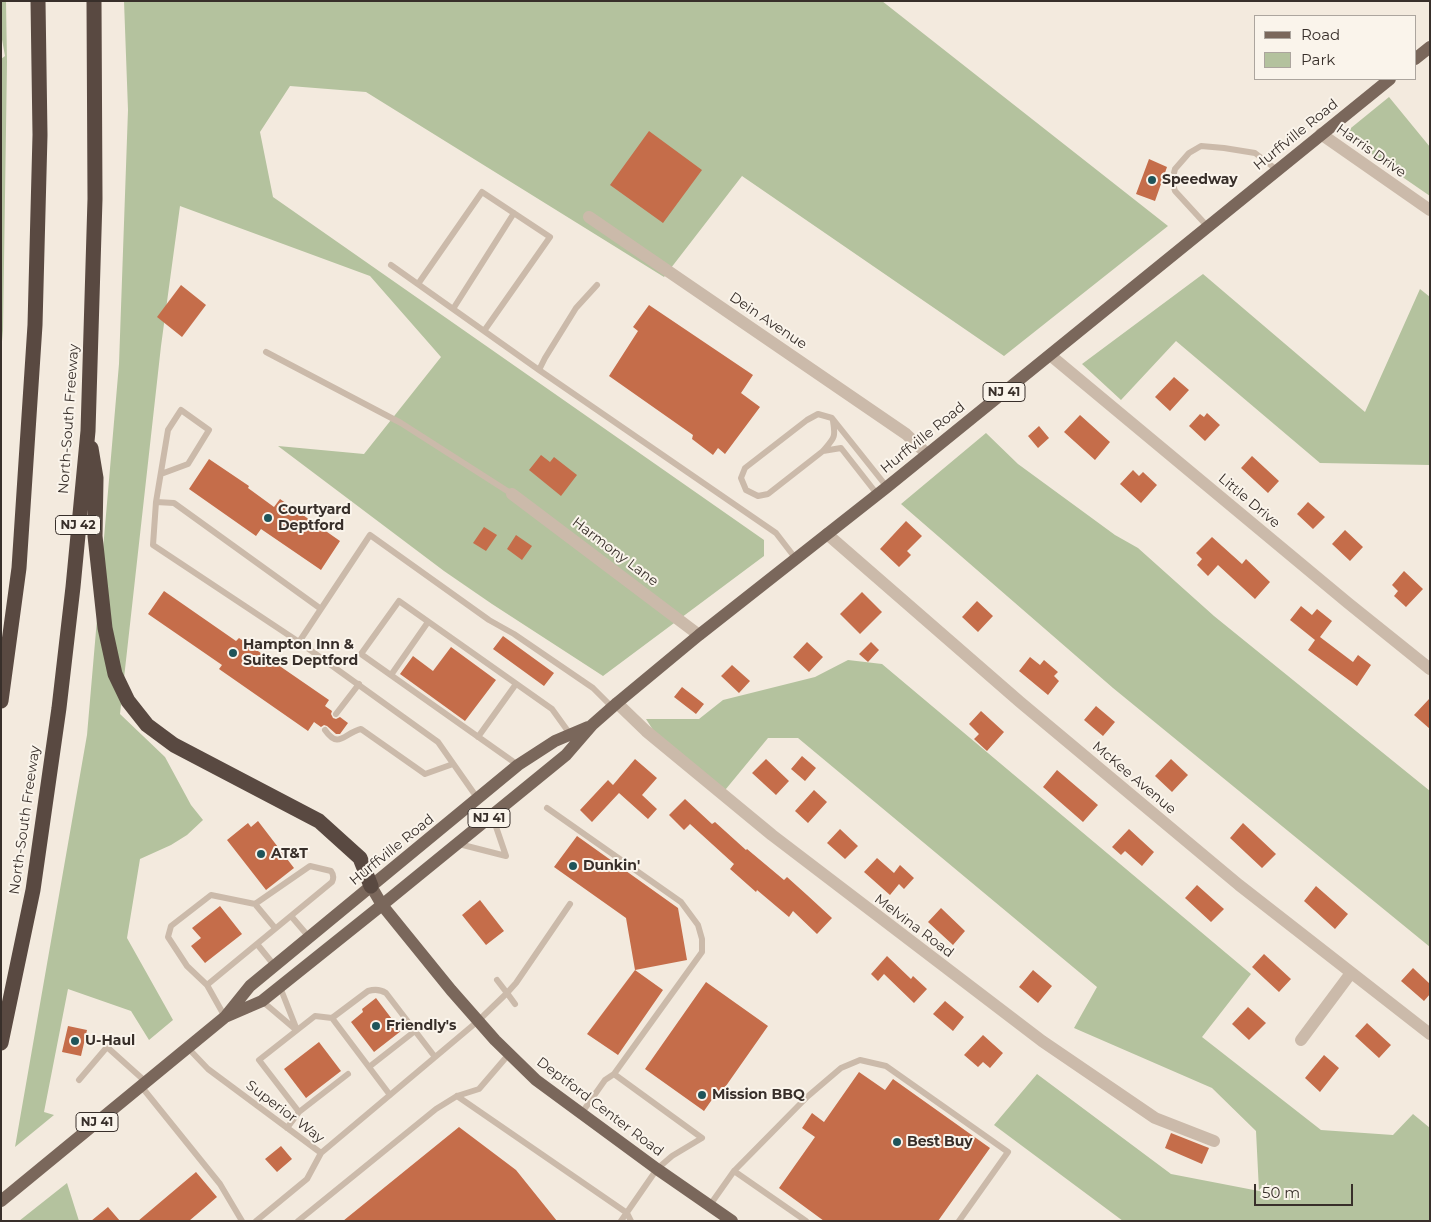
<!DOCTYPE html>
<html>
<head>
<meta charset="utf-8">
<style>
  body { margin:0 }
  #map { position:relative; width:1431px; height:1222px; overflow:hidden; background:#f3eade; font-family:Montserrat,sans-serif }
  canvas { display:block }
  .frame { position:absolute; inset:0; border:2px solid #382f2a; pointer-events:none }
  .legend { position:absolute; left:1254px; top:15px; width:162px; height:65px; box-sizing:border-box; background:#faf4eb; border:1px solid #aca59e; margin:0; padding:6px 9px; list-style:none; font-size:15px; color:#382f2a }
  .legend li { display:flex; align-items:center; gap:10px; height:25px }
  .legend b { width:25px; border:1px solid #aca59e }
  .scale { position:absolute; left:1254px; top:1184px; width:99px; height:22px; box-sizing:border-box; border:2px solid #382f2a; border-top:0; padding-left:6px; font-size:15px; line-height:18px; white-space:nowrap; color:#382f2a; -webkit-text-stroke:4px #faf4eb; paint-order:stroke }
</style>
</head>
<body>
<div id="map">
<canvas width="1431" height="1222"></canvas>
<div class="frame"></div>
<ul class="legend">
<li><b style="height:6px;background:#7a675b"></b>Road</li>
<li><b style="height:14px;background:#b4c29e"></b>Park</li>
</ul>
<div class="scale">50 m</div>
</div>
<script>
const g = document.querySelector('canvas').getContext('2d');
g.lineJoin = 'round';
function paint(path, color) { g.fillStyle = color; g.fill(path, 'evenodd'); }
function stroke(path, color, width, dash) { g.strokeStyle = color; g.lineWidth = width; g.lineCap = dash ? 'butt' : 'round'; g.setLineDash(dash || []); g.stroke(path); }
function label(font, color, halo, rows, align = 'center') {
  g.font = font + ' Montserrat,sans-serif'; g.lineWidth = 4; g.setLineDash([]); g.textBaseline = 'middle'; g.strokeStyle = halo; g.fillStyle = color; for (const [text, x, y, turn = 0] of rows) {
    g.save(); g.translate(x, y); g.rotate((+turn || 0) * Math.PI / 180); g.textAlign = isNaN(turn) ? turn : align; if (halo) g.strokeText(text, 0, 0); g.fillText(text, 0, 0); g.restore();
  }
}
paint(new Path2D(`
  M1,1H6L7,62L3,330L1,353V59L5,56L1,34Z
  M124,1H882L1168,226L1004,356L742,176L664,277L366,92L290,86L260,132L273,197L764,540V556L603,676L492,604L444,571L278,446L364,454L441,357L370,276L180,206L161,346L120,714L165,757L191,805L203,820L187,835L171,845L140,859L127,938L173,1020L149,1040L131,1011L68,989L44,1112L54,1115L15,1147L87,735L119,364L128,110Z
  M1389,97L1430,147V196L1385,165L1346,132Z
  M1203,274L1365,412L1420,289L1430,297V465L1320,463L1176,341L1121,400L1082,364Z
  M986,433L1018,464L1115,535L1138,548L1214,616L1430,791V947L1113,688L901,504Z
  M848,660L882,664L1251,974L1202,1037L1321,1130L1393,1135L1413,1114L1430,1128V1221H1123L994,1125L1037,1074L1171,1174L1259,1191L1256,1131L1212,1088L1074,1028L1097,987L798,738H768L721,795L664,747L646,719H699L723,700L815,677Z
  M67,1183L79,1221H19Z`), '#b4c29e');
paint(new Path2D(`
  M649,131L702,170L663,223L610,185Z
  M1149,159L1167,167L1155,201L1136,194Z
  M181,285L206,305L182,337L157,317Z
  M649,305L753,375L741,393L760,407L725,454L718,448L713,455L692,439L693,435L609,376L638,331L633,327Z
  M1174,377L1189,390L1170,411L1155,397Z
  M1207,413L1220,425L1205,441L1189,426L1200,414L1204,417Z
  M1080,415L1110,442L1095,460L1064,432Z
  M1039,426L1049,438L1038,448L1028,436Z
  M541,455L550,462L554,457L577,475L561,496L529,470Z
  M1252,456L1279,481L1268,493L1241,468Z
  M209,459L249,486L248,488L274,507L280,499L340,541L321,570L261,529L256,536L189,489Z
  M1133,470L1139,476L1143,472L1157,485L1141,503L1120,484Z
  M1308,502L1325,517L1313,529L1297,514Z
  M906,521L922,536L907,551L911,555L899,567L880,549Z
  M484,527L497,535L486,551L473,543Z
  M1345,530L1363,547L1350,561L1332,544Z
  M516,535L532,546L522,560L507,549Z
  M1212,537L1242,564L1246,559L1270,582L1255,599L1218,565L1208,576L1197,565L1202,559L1196,553Z
  M1404,571L1423,589L1406,607L1394,596L1398,591L1392,585Z
  M164,591L236,641L239,638L329,700L325,706L332,711L331,714L333,718L336,719L340,717L348,723L340,734H336L327,726L324,725L321,727L314,722L308,731L219,669L222,665L148,614Z
  M862,592L882,612L860,634L840,614Z
  M977,601L993,616L978,632L962,617Z
  M1301,606L1312,615L1317,609L1332,621L1320,637L1353,662L1358,655L1371,665L1357,686L1308,650L1315,640L1290,620Z
  M503,636L554,673L544,686L493,649Z
  M807,642L823,657L809,672L793,657Z
  M871,642L879,650L868,662L859,654Z
  M451,647L496,680L465,721L400,674L413,656L433,671Z
  M1030,657L1040,665L1044,660L1058,672L1054,676L1059,681L1048,695L1019,671Z
  M732,665L750,681L739,693L721,676Z
  M682,687L704,704L696,714L674,697Z
  M1430,698V729L1414,715Z
  M1096,706L1115,722L1103,736L1084,720Z
  M981,711L1004,732L987,751L974,739L979,734L969,724Z
  M802,756L816,768L805,781L791,769Z
  M635,759L657,778L642,795L657,809L648,819L619,793L592,822L580,810L608,780L613,785Z
  M766,759L789,781L776,795L752,773Z
  M1171,759L1188,775L1172,792L1155,776Z
  M1057,770L1098,805L1083,822L1043,787Z
  M814,790L827,802L808,823L795,811Z
  M685,799L712,824L715,822L746,850L747,849L784,880L787,877L807,895L832,918L817,934L793,911L789,917L757,890L756,892L730,869L734,864L690,824L684,830L669,815Z
  M258,821L294,868L266,890L227,840L248,823L251,827Z
  M1243,823L1276,854L1262,868L1230,838Z
  M840,829L858,846L845,859L827,843Z
  M1129,829L1154,852L1142,866L1125,851L1121,855L1112,847Z
  M577,836L678,908L687,960L635,970L626,918L554,867Z
  M877,858L894,873L900,865L914,878L904,889L899,884L890,895L864,872Z
  M1197,885L1224,909L1211,922L1185,898Z
  M1316,886L1348,914L1335,929L1304,901Z
  M480,900L504,931L486,945L462,915Z
  M220,906L242,934L205,963L191,946L201,938L192,928Z
  M941,908L965,931L953,945L928,922Z
  M1264,954L1291,979L1279,992L1252,967Z
  M887,956L911,979L913,976L927,989L914,1003L884,974L878,981L871,974Z
  M1413,968L1430,984V994L1424,1001L1401,981Z
  M635,970L663,990L618,1055L587,1034Z
  M1033,970L1052,986L1038,1003L1019,987Z
  M706,982L768,1026L721,1093L718,1091L704,1111L645,1069Z
  M376,998L401,1031L374,1052L351,1022L363,1012L362,1009Z
  M945,1001L964,1017L953,1031L933,1014Z
  M1248,1007L1266,1023L1249,1040L1232,1024Z
  M1367,1023L1391,1045L1379,1058L1355,1036Z
  M68,1026L87,1030L81,1056L62,1052Z
  M983,1035L1003,1053L990,1068L983,1062L978,1067L964,1055Z
  M319,1042L341,1071L306,1098L284,1069Z
  M1324,1055L1339,1068L1320,1092L1305,1078Z
  M859,1072L885,1090L893,1079L990,1148L938,1221H824L779,1188L815,1137L802,1128L812,1113L824,1122Z
  M459,1127L516,1170L557,1221H343Z
  M1171,1133L1209,1148L1202,1164L1165,1148Z
  M281,1146L292,1159L277,1172L265,1159Z
  M196,1172L217,1197L189,1221H138Z
  M108,1207L120,1221H91Z`), '#c56d4a');
stroke(new Path2D(`
  M1208,227L1175,191L1172,181L1175,169L1189,153L1201,146L1224,148L1255,153L1277,170
  M391,265L539,370L776,533L796,559
  M418,284L482,192L550,237L484,331
  M453,309L514,213
  M266,352L401,423L512,494
  M539,370L545,358L576,308L597,285
  M823,451C834,438 836,438 833,421
  M161,474L188,464L209,430L181,410L168,430L156,502L174,503L321,609
  M877,494L841,448L823,451L768,494L758,496L746,490L741,478L745,468L807,420L818,414L832,418L887,487
  M156,502L153,545L299,642
  M391,675L428,622
  M336,714L359,684
  M325,730C339,750 344,733 361,729L425,774L453,764
  M478,737L516,684
  M518,765L361,654L399,601L552,709L570,734
  M478,799L438,742L299,642L370,535L489,620L514,634L593,688L612,707
  M547,808L681,902L698,925L702,939V952L614,1074L605,1080L581,1114
  M492,815L506,856
  M459,844L506,856
  M291,916L309,937
  M257,944L274,965
  M497,980L507,993L516,983L570,904
  M207,985L332,882C334,878 334,875 331,871L310,866L255,904
  M280,987L297,1030
  M262,1001L295,1029
  M225,1017L207,985L187,966L168,937L171,926L211,895L255,904L275,928
  M332,1018L315,1016L259,1060L299,1112L348,1074
  M188,1048L208,1069L321,1153L307,1179L256,1221
  M369,1067L415,1031
  M614,1074L702,1138L672,1156L657,1169L621,1221
  M79,1080L107,1047L146,1082
  M141,1086L220,1184L242,1221
  M390,1095L332,1018L368,991C375,989 380,989 386,993L435,1057
  M457,1096L627,1213L631,1221
  M287,1128L299,1112
  M321,1153L478,1021L507,993L515,1004
  M734,1171L806,1221
  M710,1205L734,1171L807,1097L841,1068L860,1060L886,1066L1008,1152L959,1221
  M298,1221L436,1109L457,1096L479,1089L509,1054`), '#cbbaaa', 6);
stroke(new Path2D(`
  M1321,134L1430,210
  M589,217L906,434L927,454
  M1050,355L1348,603L1430,669
  M512,494L699,635
  M827,534L1020,702L1239,885L1430,1034
  M617,703L646,731L772,835L1042,1041L1155,1118L1214,1141
  M1301,1040L1351,973`), '#cbbaaa', 12);
stroke(new Path2D(`
  M1415,59L1430,47
  M371,886L382,905L451,990L495,1040L536,1080L657,1169L732,1221
  M225,1017L262,1001L382,905L566,755L592,725L617,703L699,635L887,487L1390,79
  M1,1201L225,1017L250,986L518,765L555,741L588,727`), '#7a675b', 12);
stroke(new Path2D(`
  M91,448L96,478L95,536L105,628L115,674L128,701L147,725L174,745L319,821L360,858L371,886
  M1,701L19,568L35,325L40,135L38,1
  M1,1043L33,890L59,708L73,587L88,431L95,199L94,1`), '#594941', 15);
for (const [x, y, r, color] of [
  [1152,180,5,"#1f545a"],
  [268,518,5,"#1f545a"],
  [233,653,5,"#1f545a"],
  [261,854,5,"#1f545a"],
  [573,866,5,"#1f545a"],
  [376,1026,5,"#1f545a"],
  [75,1041,5,"#1f545a"],
  [702,1095,5,"#1f545a"],
  [897,1142,5,"#1f545a"]
]) { const dot = new Path2D(); dot.arc(x, y, r, 0, 2 * Math.PI); g.fillStyle = color; g.fill(dot); stroke(dot, '#faf4eb', 2); }
for (const [x, y, w] of [
  [1004,392,42],
  [78,525,45],
  [489,818,42],
  [97,1122,42]
]) { const box = new Path2D(); box.roundRect(x - w / 2, y - 9.5, w, 19, 4); g.fillStyle = '#faf4eb'; g.fill(box); stroke(box, '#382f2a', 1); }
label('bold 12px', '#382f2a', null, [
  ["NJ 41",1004,392],
  ["NJ 42",78,525],
  ["NJ 41",489,818],
  ["NJ 41",97,1122]
]);
label('14px', '#382f2a', '#faf4eb', [
  ["Hurffville Road",1296,135,-39],
  ["Harris Drive",1371,151,35],
  ["Dein Avenue",768,321,34],
  ["North-South Freeway",69,419,-86],
  ["Hurffville Road",923,438,-39],
  ["Little Drive",1249,501,40],
  ["Harmony Lane",615,552,37],
  ["McKee Avenue",1134,778,40],
  ["North-South Freeway",25,820,-82],
  ["Hurffville Road",392,850,-39],
  ["Melvina Road",914,926,37],
  ["Deptford Center Road",600,1107,37],
  ["Superior Way",285,1112,37]
]);
label('bold 14px', '#382f2a', '#faf4eb', [
  ["Speedway",1162,180],
  ["Courtyard",278,510],
  ["Deptford",278,526],
  ["Hampton Inn &",243,645],
  ["Suites Deptford",243,661],
  ["AT&T",271,854],
  ["Dunkin'",583,866],
  ["Friendly's",386,1026],
  ["U-Haul",85,1041],
  ["Mission BBQ",712,1095],
  ["Best Buy",907,1142]
], 'left');
</script>
</body>
</html>
